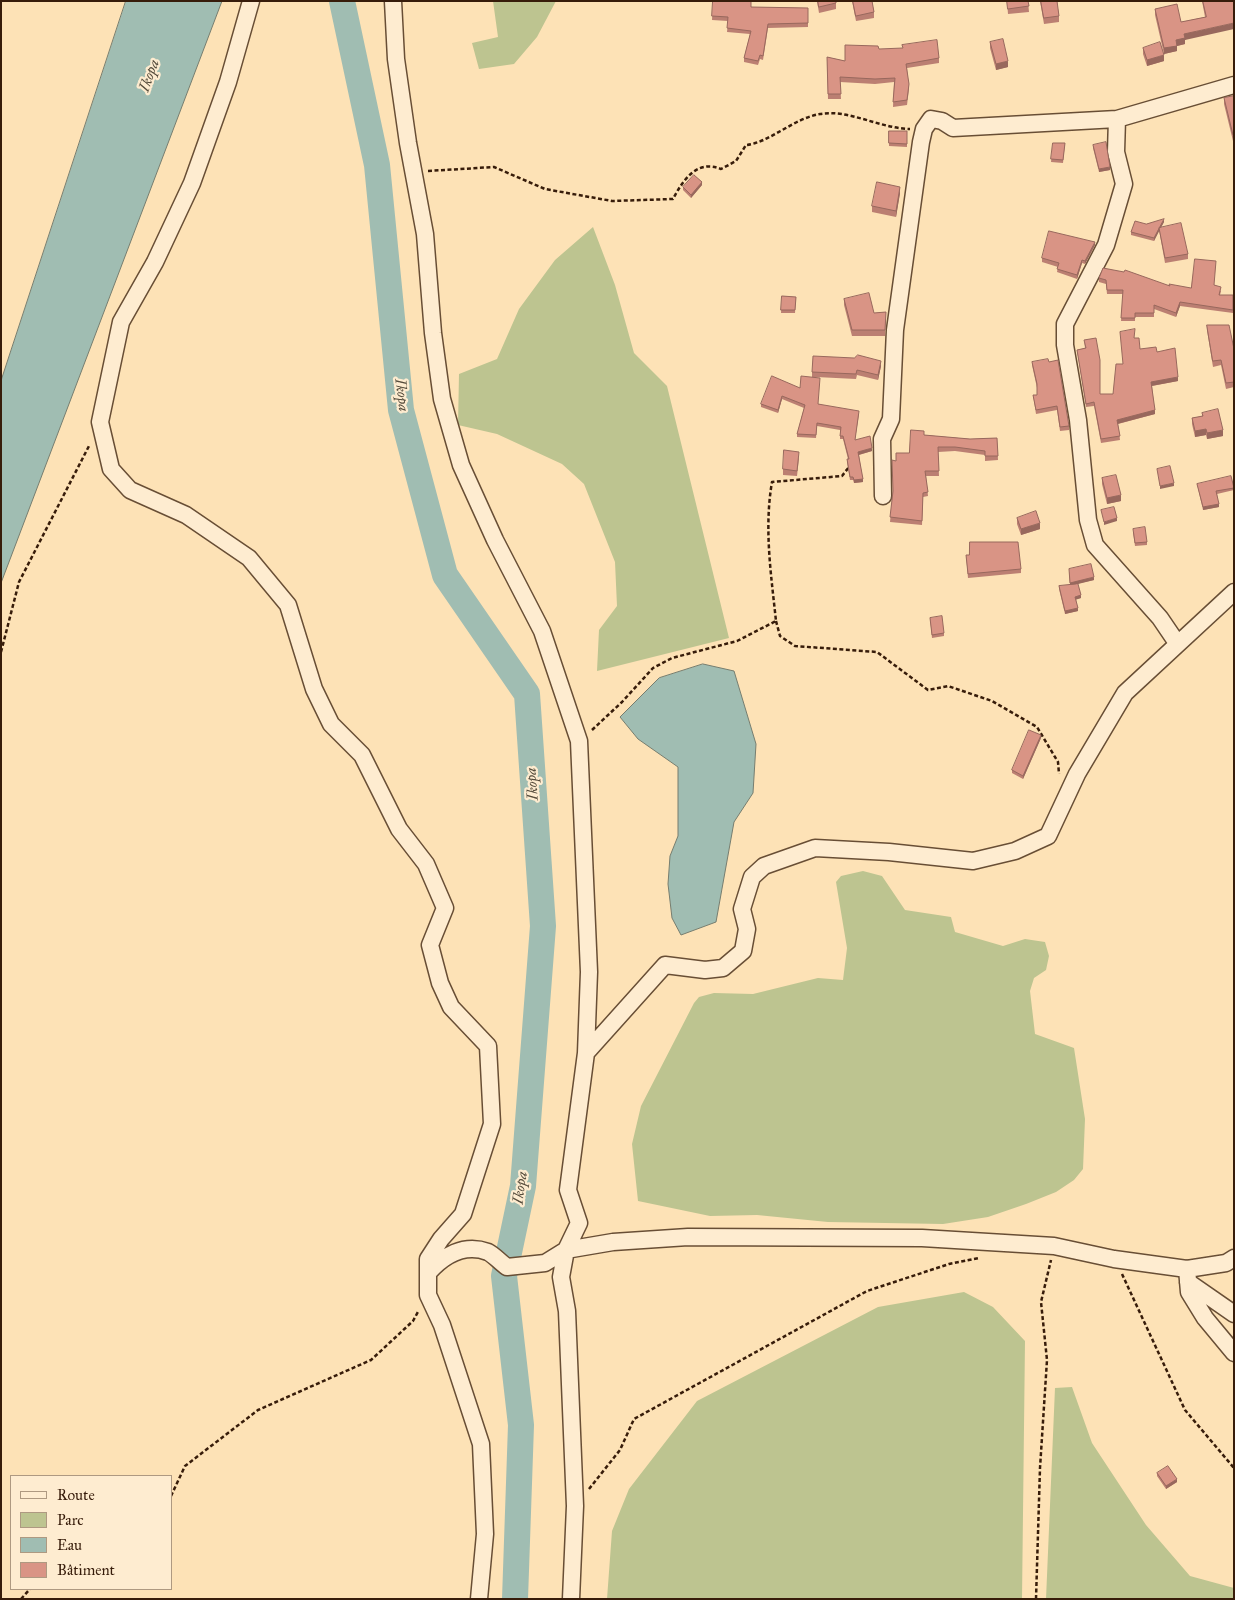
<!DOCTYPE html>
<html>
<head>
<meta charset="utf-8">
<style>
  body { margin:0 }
  #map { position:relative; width:1235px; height:1600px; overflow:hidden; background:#fde2b6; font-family:"IM FELL Great Primer",serif }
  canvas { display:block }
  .frame { position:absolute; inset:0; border:2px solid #371c0a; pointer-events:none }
  .legend { position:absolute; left:10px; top:1475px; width:162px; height:115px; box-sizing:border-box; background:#feecd0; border:1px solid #ae9981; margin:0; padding:6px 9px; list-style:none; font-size:15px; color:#371c0a }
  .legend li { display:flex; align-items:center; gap:10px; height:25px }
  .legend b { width:25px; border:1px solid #ae9981 }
</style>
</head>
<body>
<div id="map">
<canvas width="1235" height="1600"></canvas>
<div class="frame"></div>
<ul class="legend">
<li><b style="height:6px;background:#feecd0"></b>Route</li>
<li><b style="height:14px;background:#bdc490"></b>Parc</li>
<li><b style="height:14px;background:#a0bdb2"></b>Eau</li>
<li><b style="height:14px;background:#d99485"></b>Bâtiment</li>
</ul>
</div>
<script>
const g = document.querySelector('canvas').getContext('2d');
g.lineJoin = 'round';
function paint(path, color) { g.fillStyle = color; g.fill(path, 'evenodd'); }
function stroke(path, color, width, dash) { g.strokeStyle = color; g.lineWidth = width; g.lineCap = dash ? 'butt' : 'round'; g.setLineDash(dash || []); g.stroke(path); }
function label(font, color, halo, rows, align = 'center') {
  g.font = font + ' "IM FELL Great Primer",serif'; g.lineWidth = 4.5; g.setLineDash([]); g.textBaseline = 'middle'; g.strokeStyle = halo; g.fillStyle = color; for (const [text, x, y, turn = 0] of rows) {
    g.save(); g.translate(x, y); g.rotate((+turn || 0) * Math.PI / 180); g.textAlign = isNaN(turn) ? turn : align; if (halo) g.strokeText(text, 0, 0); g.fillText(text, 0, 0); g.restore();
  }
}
paint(new Path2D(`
  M493,1H556L537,37L514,64L479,69L472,43L498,37Z
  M593,227L615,285L634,353L667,386L729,638L597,671L599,630L617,606L615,562L584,484L562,464L497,434L458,425L459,374L497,359L519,309L555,260Z
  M863,871L882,876L905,910L951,917L955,932L1003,946L1025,939L1045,942L1049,956L1046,970L1034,978L1030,991L1035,1034L1074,1048L1085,1119L1083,1169L1074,1180L1056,1192L1026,1204L988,1217L943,1224L828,1222L757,1215L710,1216L638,1201L632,1144L641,1106L694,1003L699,997L714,993L753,994L818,978L843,980L847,948L836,882L841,876Z
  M964,1292L993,1307L1025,1341L1022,1599H607L612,1531L629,1489L697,1401L878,1307Z
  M1072,1387L1092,1443L1146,1525L1190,1576L1234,1588V1599H1046L1055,1388Z`), '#bdc490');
const water = new Path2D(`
  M126,1H222L1,583V381Z
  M703,664L734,671L756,744L753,793L734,822L716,922L681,935L672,918L668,884L670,856L678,836V767L638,739L620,717L659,678Z`);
paint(water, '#a0bdb2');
stroke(water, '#767d6f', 1);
stroke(new Path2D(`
  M342,1L377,165L401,410L445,575L527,694L543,926L523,1186L504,1276L521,1425L515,1599`), '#a0bdb2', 26);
const minor = new Path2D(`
  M251,1L228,82L192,183L155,262L121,322L100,422L111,469L130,490L186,515L249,558L288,605L314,689L331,724L362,755L399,829L426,864L445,908L430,945L440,983L451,1007L488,1046L492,1124L463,1214L441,1239L428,1259V1295L442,1325L481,1444L485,1534L479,1599
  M393,1L396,59L408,143L425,234L433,333L442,399L461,465L495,540L542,631L579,741L589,972L586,1053L568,1190L579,1223L566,1250L561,1277L567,1311L575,1506L571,1599
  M1117,119L1116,152L1124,184L1106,245L1065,324V345L1078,420L1088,520L1095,545L1160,618L1177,643
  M883,496L882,439L891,419L895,330L921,142L924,129L931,119L942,121L953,128L1117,119L1234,85
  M586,1053L665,965L705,970L723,968L743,951L747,929L742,909L752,877L764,866L815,848L889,852L973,861L1015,851L1048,836L1077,774L1125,693L1234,592
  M1187,1269L1189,1292L1205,1318L1234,1353
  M428,1273C443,1256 464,1243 488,1252C494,1255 501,1263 507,1267L545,1263L566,1250L613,1242L688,1237L922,1238L1054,1246L1114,1259L1187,1269L1226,1263L1234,1258
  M1188,1282L1234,1314`);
stroke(minor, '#684e35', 19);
stroke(new Path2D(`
  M428,171L494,167L545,189L612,201L673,199C683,180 697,159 721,169L736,161L746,145C769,143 794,118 820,114C849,109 878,128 910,129
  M776,621L780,636L795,646L877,652L928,690L948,686L992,701L1037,727L1058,762L1059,774
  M1,652L19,582L90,444
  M592,730L622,702L653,668L672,658L737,641L776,621C771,574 764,528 772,482L842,476L849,467
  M1122,1274L1185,1410L1234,1468
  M589,1489L620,1450L634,1419L867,1291L949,1264L979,1258
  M171,1496L185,1466L258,1410L371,1360L413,1321L419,1310
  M21,1599L30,1589
  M1036,1599L1040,1468L1047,1360L1041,1302L1051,1260`), '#371c0a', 2.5, [4, 2.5]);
stroke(minor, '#feecd0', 16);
paint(new Path2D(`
  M713,1L751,7L808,8V27L768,28L763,60L760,59L758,65L744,62V58L750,34L727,32L728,21L712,20Z
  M817,1H836V9L819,13Z
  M852,1H872L874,12V18L856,21Z
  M1007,1H1028L1029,12L1008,14Z
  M1040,1H1057L1059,16V22L1044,24Z
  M1202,1H1234L1185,40V44L1177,46V51L1164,54L1155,15V9L1181,22L1205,17Z
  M990,42L1008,67L996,70L990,48Z
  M1143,48L1164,61L1147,66L1143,54Z
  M879,49L939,58V63L907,68L909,89L907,105L893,107L894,82L875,84L840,82L841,99H828L827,57L845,61Z
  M1234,96V141H1233L1224,104V98Z
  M889,131H907V147L889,146Z
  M1053,143H1065L1063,163L1051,162Z
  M1093,145L1110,170L1099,172L1093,148Z
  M702,185L691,198L683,190V187Z
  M900,193L896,217L872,212V206Z
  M1164,222L1161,227L1188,254V259L1165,263L1159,230L1154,241L1131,235V232L1146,224Z
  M1095,245L1085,264L1082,263L1077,279L1057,272L1058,267L1042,262V258Z
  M1099,278L1191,288L1214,285L1221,291L1220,295H1233V313L1180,306L1176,317L1154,309V317H1135V321H1121L1123,294H1107L1106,284L1099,282Z
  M782,296L796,297L795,313H781Z
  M844,299L874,313L886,312L885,336H852L844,305Z
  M1207,325L1234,349V387L1226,389L1221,365L1213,367L1207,330Z
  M1134,338L1140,349L1157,352L1178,381L1152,386L1155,414L1118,424L1120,440L1101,443L1094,406L1086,407L1077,350L1085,348L1084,340L1100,394H1113L1123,364Z
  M1032,362L1069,426V430L1060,431L1057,410L1036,414L1033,395H1037V388L1032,365Z
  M881,366L878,380L857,375L856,379L816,377L818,404L859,414L855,440L872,451L859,455L863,482L854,483L853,480H850L847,462V459H848L843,439H840V430L817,426L816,438L797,437V434L804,408L782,399L778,413L761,407V404L800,388L812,377V372Z
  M1202,413L1223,436L1207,439L1206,435L1195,437L1192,424V418L1202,416Z
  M924,435L970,439L997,438L998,460L985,461V455L955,451L938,452L939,476H926L928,496L923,497L922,525L890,522L896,461L909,453Z
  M799,458L797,476L783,475V469Z
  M1102,478L1121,501L1107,504L1102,484Z
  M1197,484L1234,488V490L1217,494L1219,507L1203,510Z
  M1017,518L1040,529L1021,535L1017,524Z
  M1133,532L1147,542V545L1135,546Z
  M966,555L1021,569V573L968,578Z
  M1069,572L1094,580L1076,584L1081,598L1076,599L1078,611L1065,614L1059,589V586L1070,585Z
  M930,618L944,633V636L932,638Z
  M1041,738L1023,779L1012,773V770Z
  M1157,1473L1177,1482L1166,1489L1157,1476Z`), '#bb7f72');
paint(new Path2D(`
  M1234,23V29L1185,40V44L1177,46V51L1164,54V48L1184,34Z
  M1164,55V61L1147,66V60Z
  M1008,61V67L996,70V64Z
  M1110,167V170L1099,172V169Z
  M702,182V185L691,198V195Z
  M900,187V193L896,217V211Z
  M1164,219V222L1154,241V238Z
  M1095,242V245L1085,264V261Z
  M1082,260V263L1077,279V275Z
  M1180,302V306L1176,317V313Z
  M881,361V366L878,380V375Z
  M1178,377V381L1151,386V382Z
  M782,396V399L778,413V410Z
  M1155,410V414L1117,424V420Z
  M1206,429V435L1195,437V431Z
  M1223,430V436L1207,439V433Z
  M872,448V451L858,455V452Z
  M863,479V482L854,483V480Z
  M1174,483V486L1160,489V486Z
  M1121,495V501L1107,504V498Z
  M1219,504V507L1203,510V507Z
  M1117,518V521L1104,525V522Z
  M1040,523V529L1021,535V529Z
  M1094,577V580L1070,586V583Z
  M1081,595V598L1075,600V597Z
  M1078,608V611L1065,614V611Z
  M1041,735V738L1023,779V776Z
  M1177,1479V1482L1166,1489V1486Z`), '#98685d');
const building = new Path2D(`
  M713,1H751V7L808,8V23L768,24L763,56L760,55L758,61L744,58L751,31L727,28L728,17L712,16Z
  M818,1H836V3L819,7Z
  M853,1H872L874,12L856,16Z
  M1007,1H1028L1029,6L1008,9Z
  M1041,1H1057L1059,16L1044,18Z
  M1203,1H1234V23L1184,34L1185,38L1176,40L1177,46L1164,48L1155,9L1177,4L1181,22L1206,17Z
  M1003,39L1008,61L996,64L990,42Z
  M937,40L939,58L906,64L909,84L907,100L893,102L895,78L875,79L840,77L841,94H828L827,57L845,61V45L878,46L879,49L903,48L902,45Z
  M1160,42L1164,55L1147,60L1143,48Z
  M1234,96V135H1233L1224,98Z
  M889,131H907V144L889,143Z
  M1106,142L1110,167L1099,169L1093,145Z
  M1053,143H1065L1063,160L1051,159Z
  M694,175L702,182L691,195L683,187Z
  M877,182L900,187L896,211L872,206Z
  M1164,219L1154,238L1131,232L1135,221L1146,224Z
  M1181,223L1188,254L1165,258L1159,228Z
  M1049,231L1095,242L1085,261L1082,260L1077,275L1057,269L1059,263L1042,258Z
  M1195,259L1216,261L1214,285L1221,287L1219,295H1233V310L1180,302L1176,313L1154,305V313H1135V318H1121L1123,290H1107L1106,280L1099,278L1103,268L1124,272L1125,270L1170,286L1169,284L1191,288Z
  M869,293L874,313L886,312L885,330H852L844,299Z
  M782,296L796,297L795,310H781Z
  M1207,325H1229L1234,349V382L1226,383L1221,360L1213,361Z
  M1135,329L1134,338H1139L1140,349L1156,347L1157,352L1175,348L1178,377L1151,382L1155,410L1117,420L1120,436L1101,439L1094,402L1086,404L1077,350L1086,348L1084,340L1096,338L1100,360V394H1113L1116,364H1123L1120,332Z
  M858,355L881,361L878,375L857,370L856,374L812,372L813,356L854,358Z
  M1048,359L1049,362L1058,360L1069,426L1060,427L1057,406L1036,410L1033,395H1037V384L1032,362Z
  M772,376L800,388L801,376L820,378L818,404L859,411L855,440L870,436L872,448L858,452L863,479L854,480L853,477H850L847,459H849L843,436H840L841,427L817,423L816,435L797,434L805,405L782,396L778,410L761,404Z
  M1218,409L1223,430L1207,433L1206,429L1195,431L1192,418L1203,416L1202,413Z
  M911,430L924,431V435L970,439L997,438L998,456H985V451L955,447H938L939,471H925L928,492L923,493L922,521L890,517L893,491L892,460L896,461V453H909Z
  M784,450L799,452L797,471L783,469Z
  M1170,466L1174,483L1160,486L1157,469Z
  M1116,475L1121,495L1107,498L1102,478Z
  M1231,476L1234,488L1216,491L1219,504L1203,507L1197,484Z
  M1114,507L1117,518L1104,522L1101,510Z
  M1036,511L1040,523L1021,529L1017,518Z
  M1145,527L1147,542L1135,543L1133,529Z
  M970,542H1018L1021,569L968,574L966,555H969Z
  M1091,564L1094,577L1070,583L1069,569Z
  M1078,584L1081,595L1075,597L1078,608L1065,611L1059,586Z
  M942,616L944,633L932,635L930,618Z
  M1029,730L1041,735L1023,776L1012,770Z
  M1168,1466L1177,1479L1166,1486L1157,1473Z`);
paint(building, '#d99485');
stroke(building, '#98685d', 1);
label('italic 15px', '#564c3c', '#feecd0', [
  ["Ikopa",150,76,-70],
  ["Ikopa",401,395,83],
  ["Ikopa",533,784,-94],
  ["Ikopa",521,1188,-82]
]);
</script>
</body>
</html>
